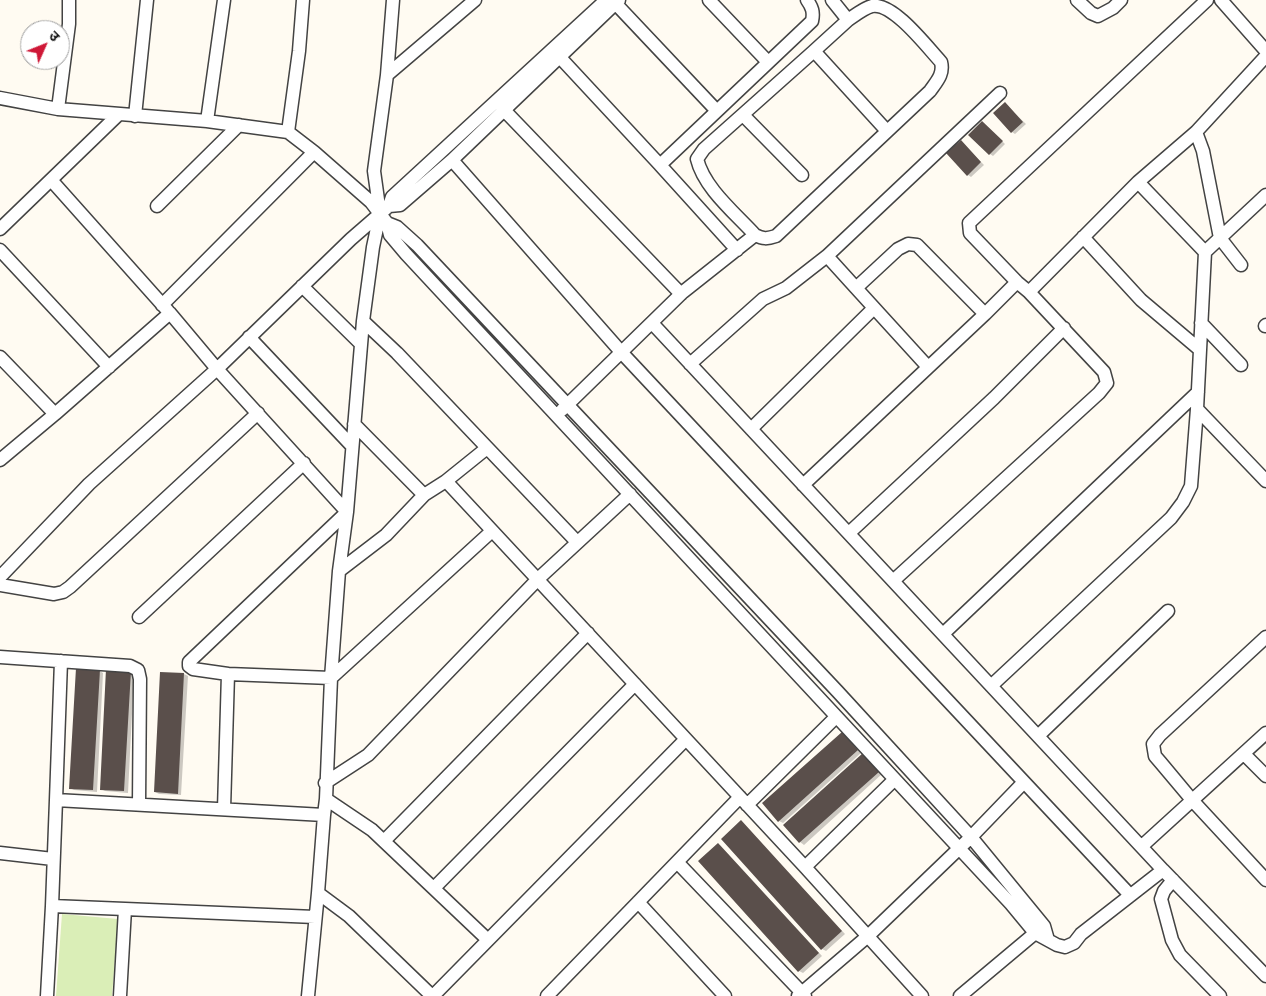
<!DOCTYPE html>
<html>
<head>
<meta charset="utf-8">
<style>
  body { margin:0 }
  #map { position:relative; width:1266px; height:996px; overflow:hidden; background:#fffbf2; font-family:Literata,"Noto Sans Devanagari",serif }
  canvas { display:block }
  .north { position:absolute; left:20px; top:20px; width:50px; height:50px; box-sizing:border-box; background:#fff; border:1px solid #9f9f9f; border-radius:50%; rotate:46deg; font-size:14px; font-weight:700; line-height:20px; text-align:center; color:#101010 }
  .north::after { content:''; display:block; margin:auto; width:18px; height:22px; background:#cf1837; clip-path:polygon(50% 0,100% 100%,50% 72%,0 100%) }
</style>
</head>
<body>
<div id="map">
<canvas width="1266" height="996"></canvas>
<div class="north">उ</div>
</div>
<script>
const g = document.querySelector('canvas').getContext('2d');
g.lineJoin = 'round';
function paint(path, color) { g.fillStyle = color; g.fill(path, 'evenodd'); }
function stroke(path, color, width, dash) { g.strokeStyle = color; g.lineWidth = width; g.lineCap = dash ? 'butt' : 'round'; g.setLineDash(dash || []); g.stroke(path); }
paint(new Path2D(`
  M62,914L118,919L112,996H56Z`), '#daeeb7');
paint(new Path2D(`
  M1005,104L1026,124L1015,134L1012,132Z
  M982,122L1005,144L993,156L990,154Z
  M961,142L984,165L971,177L968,175Z
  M100,671L103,673L97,792L74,790L70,788Z
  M130,672L134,674L128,793L105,791L101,789Z
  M161,673L184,674L188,676L181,795L159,794L155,792Z
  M842,733L861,753L783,823L779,821Z
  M867,757L882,774L804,845L800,842L785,825Z
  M741,822L845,934L826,951L822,949Z
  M719,844L822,956L803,973L799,971Z`), '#0003');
paint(new Path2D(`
  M1005,102L1023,122L1011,133L993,113Z
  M982,121L1003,141L989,155L968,135Z
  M961,140L981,162L967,176L946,153Z
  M76,668L100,670L93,790L69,789Z
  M106,669L131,671L124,791L100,790Z
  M160,672L184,673L178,794L154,792Z
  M842,732L858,750L778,822L762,803Z
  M863,753L879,772L799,843L783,825Z
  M741,820L842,931L821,950L721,839Z
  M718,843L819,953L798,972L698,861Z`), '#5a4f4b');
const minor = new Path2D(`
  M709,0L768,62
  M832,0L848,20L814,51L886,130
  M1077,0L1091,13L1098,16L1113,8L1121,0
  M1221,0L1266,51
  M616,4L717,111
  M555,52L660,165
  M387,75L475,0
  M0,98L58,109L207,121L288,132L314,152L371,202L387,223L390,235L406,254L1011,904L1035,933L1057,945L1065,947L1074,943L1081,934L1163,870L1266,976
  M58,109L69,24V0
  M504,110L681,294
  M743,115L802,175
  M135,116L147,0
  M207,121L224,0
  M288,132L299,51L303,0
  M1196,132L1203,151L1220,238L1241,265
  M452,160L622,353L1130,895
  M52,181L168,311
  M1138,182L1196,132L1266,56
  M157,206L239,125
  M389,206L392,197L606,0
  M387,223L397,227L417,245L838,692L971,837L1044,926L1048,940
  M0,229L119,114
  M755,235C763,239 767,239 776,236L930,91C937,81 944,74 941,62C927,47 893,2 872,6C864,8 854,16 848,20
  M1083,237L1141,300L1199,349
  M0,250L109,367
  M737,250L660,165L812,21C814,12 812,7 807,0
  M1205,252L1197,409L1266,481
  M827,256L1000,93
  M1017,282L970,233L969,223L1207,0
  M302,286L361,344
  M162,305L314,152
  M363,321L397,353L577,542
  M652,323L1163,870
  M1201,323L1241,365
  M1265,326L1266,325
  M249,337L352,446
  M0,357L55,414L0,460
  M690,364L763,299L786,288L827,256L856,288
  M928,367L856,288L898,249L908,244L917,245L985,314
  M562,410L683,292L755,235C735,213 704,188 697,159L704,149L814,51
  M55,414L170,313L217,369L347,512L189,662V666L193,669L228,674
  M354,424L424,495L446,481L805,867L922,996
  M751,429L874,308
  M446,481L487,448
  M803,485L985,314L1017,282L1029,292L1138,182L1205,252L1266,195
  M849,533L994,398L1064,328
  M339,571L386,535L424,495
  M0,577L89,484L217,369L351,239L389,206L400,205L452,160L619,0
  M893,581L1099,393L1107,383L1104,372L1029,292
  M0,585L54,594L63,592L70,587L258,413
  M139,617L304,463
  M943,634L1198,392
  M1266,637L1160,735L1153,744L1155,756L1161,763L1192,800L1266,880
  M0,657L130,666L138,670L140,679L139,804
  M991,686L1171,518L1183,502L1191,486L1197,409
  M1038,736L1168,611
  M1244,754L1266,776
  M325,783L368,755L538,579L630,494
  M326,799L372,830L488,940
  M56,800L61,661
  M747,805L836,717
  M224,809L228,674L331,678L492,531
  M324,815L326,799L331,678L339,571L347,512L363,321L373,247L380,214L374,171L387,75L393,0
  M384,841L588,633
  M1142,846L1266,733
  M0,853L53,859
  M677,862L805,996
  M805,867L894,780
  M1173,880L1164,891L1161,899L1172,940L1180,955L1220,996
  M434,888L635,684
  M318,893L349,916L432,996
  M638,902L725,996
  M52,906L56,800L324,815L318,893L308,996
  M125,909L315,917
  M47,996L52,906L125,909L120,996
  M433,996L686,739
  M547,996L740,797
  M798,996L868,936L971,837L1024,782
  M960,996L1040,929`);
stroke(minor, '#434343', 15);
stroke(minor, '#fff', 12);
</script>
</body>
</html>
